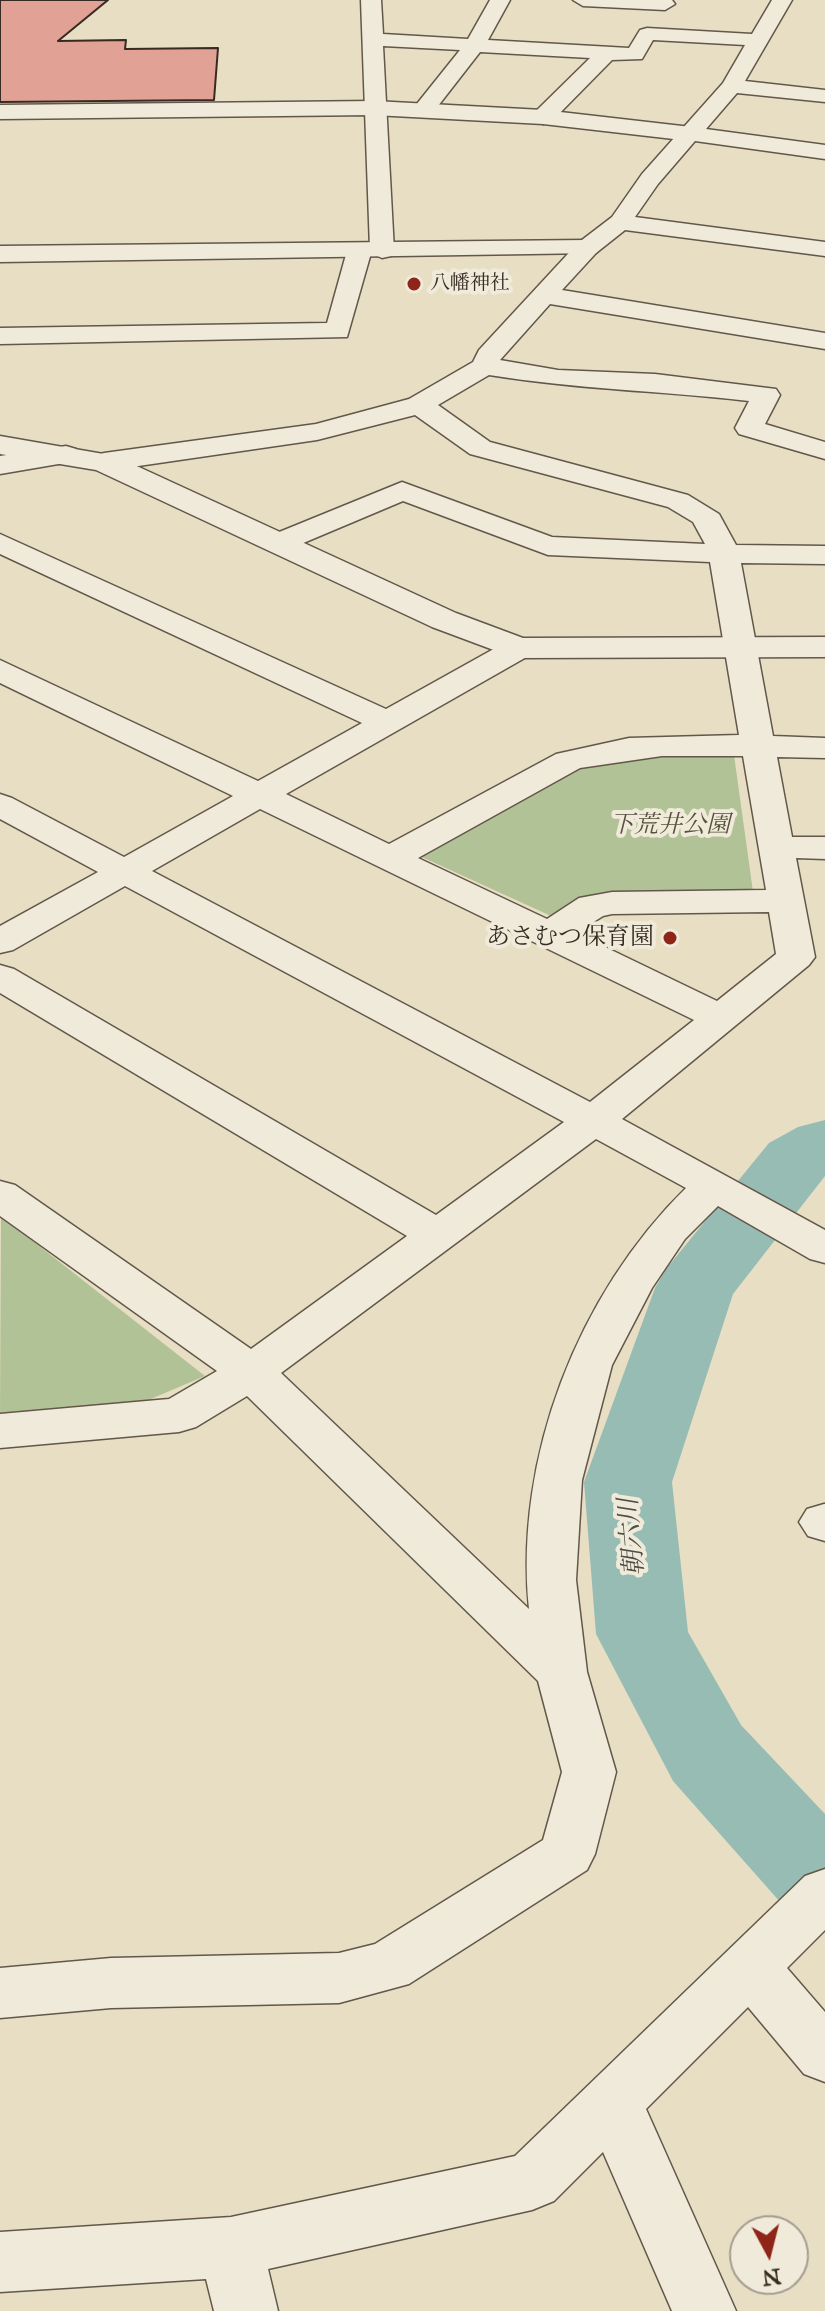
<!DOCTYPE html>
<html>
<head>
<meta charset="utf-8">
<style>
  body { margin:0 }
  #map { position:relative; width:825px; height:2311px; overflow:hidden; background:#e7dec4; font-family:"IM FELL Great Primer",serif }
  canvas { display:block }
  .north { position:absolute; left:729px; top:2215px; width:80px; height:80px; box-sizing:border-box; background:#efead9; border:2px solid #a59d90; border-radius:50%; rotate:173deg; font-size:22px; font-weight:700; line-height:32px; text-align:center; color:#372a22 }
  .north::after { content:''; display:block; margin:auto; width:28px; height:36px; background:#8f2418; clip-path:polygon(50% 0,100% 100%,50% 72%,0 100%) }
</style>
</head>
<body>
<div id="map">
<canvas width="825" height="2311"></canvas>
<div class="north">N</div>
</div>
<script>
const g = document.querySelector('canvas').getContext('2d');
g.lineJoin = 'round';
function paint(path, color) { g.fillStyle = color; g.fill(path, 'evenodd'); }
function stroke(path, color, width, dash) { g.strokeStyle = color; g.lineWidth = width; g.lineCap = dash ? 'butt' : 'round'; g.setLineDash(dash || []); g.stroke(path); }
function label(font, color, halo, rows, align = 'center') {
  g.font = font + ' "IM FELL Great Primer","Noto Serif JP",serif'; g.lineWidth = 8; g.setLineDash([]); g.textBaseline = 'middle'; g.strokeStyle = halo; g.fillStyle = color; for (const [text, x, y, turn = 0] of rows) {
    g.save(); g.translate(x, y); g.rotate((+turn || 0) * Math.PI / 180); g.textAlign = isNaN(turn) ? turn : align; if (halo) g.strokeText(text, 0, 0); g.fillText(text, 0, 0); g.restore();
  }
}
paint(new Path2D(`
  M618,755H734L754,899L551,916L413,853L577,764Z
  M1,1216L205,1376L146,1401L0,1416Z`), '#b2c297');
paint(new Path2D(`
  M825,1120V1176L733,1294L672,1482L688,1632L741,1725L825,1814V1925L789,1912L673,1781L596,1634L584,1482L655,1288L666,1269L769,1143L798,1127Z`), '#97bcb4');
const building = new Path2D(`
  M0,0H108L58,41L126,40L125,49L218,48L214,100L0,102Z`);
paint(building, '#e1a195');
stroke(building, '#372a22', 2);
const minor = new Path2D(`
  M361,0H381L383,34L468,39L490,0H510L488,40L629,48L640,30L647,28L752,34L772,0H792L745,81L825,90V102L737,93L706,129L825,145V159L695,141L658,184L635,217L825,242V256L625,230L596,253L562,290L825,333V349L550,304L500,360L558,370L655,374L776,389L780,395L765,424L825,442V459L739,434L735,428L749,401C662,391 575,389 489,375L438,405L490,442L688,495L719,514L736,545L825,546V564L741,563L773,736L825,738V758L777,757L792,837H825V859L796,858L815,957L809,965L622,1119L825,1230V1263L810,1259L718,1206L685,1239L652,1288L612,1365L582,1480L576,1580L587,1672L616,1772L595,1854L587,1870L409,1984L339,2003L111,2008L0,2018V1968L111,1958L339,1953L375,1944L543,1840L562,1772L538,1681L247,1396L196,1427L179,1432L0,1448V1414L169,1399L217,1371L0,1216V1181L15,1185L251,1349L407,1236L0,993V965L14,969L436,1215L564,1122L125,886L13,950L0,953V926L98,872L0,819V794L12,798L124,857L233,796L0,683V660L258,781L362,723L0,554V534L386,709L508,641L519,638L530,641L535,648L530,655L286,794L389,844L556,754L629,738L739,735L710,562L548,555L403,501L289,549L278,552L267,549L263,543L267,537L402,482L552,537L705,544L693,522L668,507L470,454L415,415L317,440L104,471L94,468L90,462L94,456L104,453L316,424L409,399L473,362L479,350L578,243L612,217L642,174L723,83L745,45L653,40L642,59L612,60L551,122L543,124L532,117L535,112L590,58L480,52L431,115L423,117L412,110L460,50L383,46L394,251L391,256L382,258L371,253L347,337L0,344V328L327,323L347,251L350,246L359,244L370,249ZM662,756H743L766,890L612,892L579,898L547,919L418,858L580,768ZM260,809L694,1020L590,1102L152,871ZM769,912L776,954L717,1001L576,933L603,916L612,914ZM596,1139L686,1188C578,1294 514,1458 529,1609L281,1373Z
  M573,0H672L675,4L665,10L583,6Z
  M66,446L76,449L80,455L76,461L0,474V456Z
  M824,1504H825V1541L808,1536L799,1522L807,1509Z
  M825,1869V1930L787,1968L825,2012V2082L804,2074L748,2007L646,2109L736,2311H672L603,2152L554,2201L532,2210L268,2269L278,2311H214L206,2279L0,2292V2232L231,2217L515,2156L805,1876Z`);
const tertiary = new Path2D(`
  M374,101L543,110L691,127L699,129L703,134L699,139L691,141L543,124L374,115L0,119V105Z
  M587,240L596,243L600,248L596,253L0,262V246Z
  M0,436L115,456L456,613L523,638L825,637V657L519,658L507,655L432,627L96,470L0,454Z`);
stroke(minor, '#63574a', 3);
stroke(tertiary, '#63574a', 3);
paint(minor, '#efead9');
paint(tertiary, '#efead9');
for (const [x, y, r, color] of [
  [414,284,8,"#8f2418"],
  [670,938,8,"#8f2418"]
]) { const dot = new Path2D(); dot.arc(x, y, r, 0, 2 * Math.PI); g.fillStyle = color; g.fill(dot); stroke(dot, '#efead9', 3); }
label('20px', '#372a22', '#efead9', [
  ["八幡神社",430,284]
], 'left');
label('italic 24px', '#56503f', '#efead9', [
  ["下荒井公園",670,826]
]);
label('24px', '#372a22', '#efead9', [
  ["あさむつ保育園",654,938]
], 'right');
label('italic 26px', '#4f4e46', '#efead9', [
  ["朝六川",633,1537,-95]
]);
</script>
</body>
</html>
